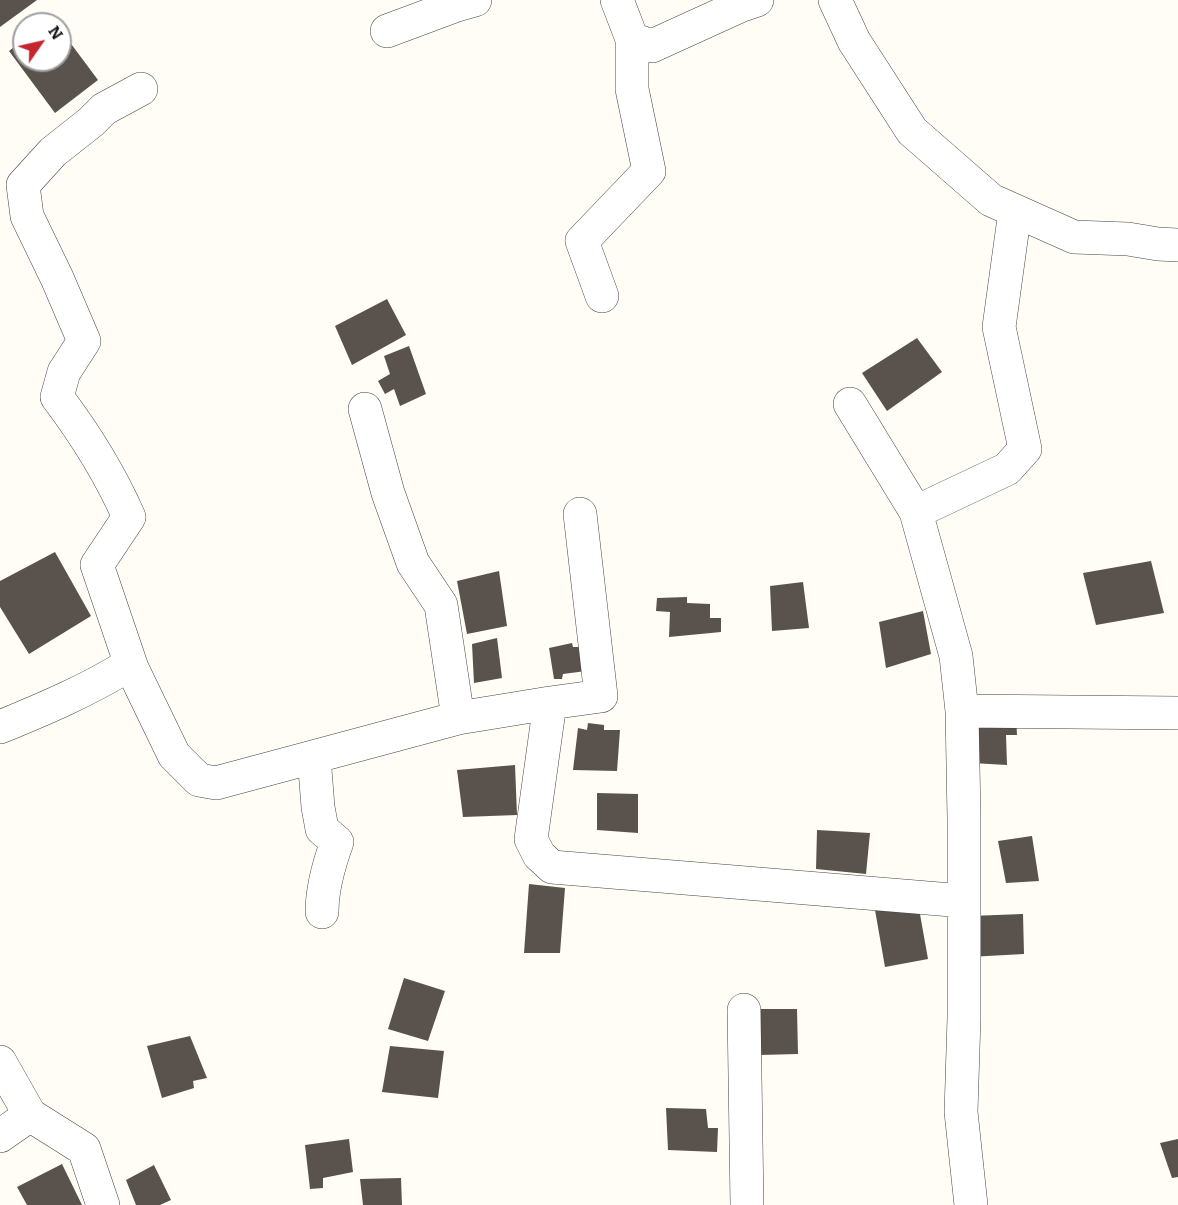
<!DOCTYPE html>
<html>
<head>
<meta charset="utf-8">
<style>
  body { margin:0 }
  #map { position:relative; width:1178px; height:1205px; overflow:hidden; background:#fffdf5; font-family:Bitter,serif }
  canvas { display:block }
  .north { position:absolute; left:12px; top:12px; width:60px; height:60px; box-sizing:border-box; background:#fff; border:2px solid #a0a0a0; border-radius:50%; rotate:56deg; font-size:16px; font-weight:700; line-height:24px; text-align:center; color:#111 }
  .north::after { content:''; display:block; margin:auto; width:21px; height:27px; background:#c4262e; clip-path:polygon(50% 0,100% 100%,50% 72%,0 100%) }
</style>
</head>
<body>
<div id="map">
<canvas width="1178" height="1205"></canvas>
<div class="north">N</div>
</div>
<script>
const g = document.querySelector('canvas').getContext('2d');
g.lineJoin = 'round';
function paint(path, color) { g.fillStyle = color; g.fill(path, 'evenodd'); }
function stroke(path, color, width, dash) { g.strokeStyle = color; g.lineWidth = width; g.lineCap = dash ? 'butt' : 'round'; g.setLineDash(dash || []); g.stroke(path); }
paint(new Path2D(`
  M0,0H37L0,27Z
  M60,29L98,80L55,113L9,51L24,39V60H60Z
  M387,299L406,335L352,365L335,326Z
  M917,338L942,372L887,411L862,373Z
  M409,346L426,394L400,406L394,389L385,394L378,381L390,374L384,356Z
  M55,552L91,616L29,654L0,607V581Z
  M1151,561L1164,613L1096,625L1083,573Z
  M499,571L507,626L467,634L457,581Z
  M803,582L809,628L772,631L770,586Z
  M687,597V603L710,604V618H721V632L669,637L670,612L656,611L657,598Z
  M923,611L931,654L886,668L879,622Z
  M497,638L502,678L474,683L472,644Z
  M572,643L573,647H586V671L563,674L562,679H554L549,648Z
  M1016,715L1017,735H1006L1007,765L972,763V716Z
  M588,723L604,725V730H620L617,771L573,770L578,728L587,730Z
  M515,765L517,815L463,817L457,770Z
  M597,793L638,794V833L597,830Z
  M817,830L870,833L866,874L816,869Z
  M1032,836L1039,881L1006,883L998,841Z
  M529,884L565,888L560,953H524Z
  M918,903L928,959L885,967L875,910Z
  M1023,914L1024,954L969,957L970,916Z
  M404,978L445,991L428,1041L388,1029Z
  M755,1009H797L798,1054L760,1055Z
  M190,1036L207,1078L193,1081L194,1088L162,1098L147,1046Z
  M390,1046L444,1051L438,1098L382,1092Z
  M666,1108L706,1109L708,1128H718L717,1152L668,1150Z
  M349,1139L353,1172L323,1178V1188L310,1189L305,1145Z
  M1178,1139V1177L1172,1178L1160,1143Z
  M62,1164L82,1205H27L17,1187Z
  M154,1165L171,1200L160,1205H136L126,1180Z
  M401,1178L402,1205H363L360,1179Z`), '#5a524d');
const minor = new Path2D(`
  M617,0L632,39L652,46L742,5L757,0
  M835,0L854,41L912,131L991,200L1074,237L1128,239L1158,244L1178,245
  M387,31L454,6L475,0
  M602,296L582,241L649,171L632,89V39
  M850,404L916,512L956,656L962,711L964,818V1018L961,1112L971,1205
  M365,409L388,493L413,563L441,605L458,718L550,703L531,839L539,855L552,867L964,901
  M916,512L1007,469L1025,449L999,327L1015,211
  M132,668L97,565L129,517C110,474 85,434 57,397L64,372L84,341L57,278L27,216L23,185L53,152L91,122L104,109L141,89
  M550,703L601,696L580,514
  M962,711L1178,713
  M0,727C44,709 89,690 130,664L174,755L199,780L216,783L458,718
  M314,757L318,807L322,829L337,842C329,864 322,888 322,912
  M744,1010L747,1205
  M0,1062L30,1115L84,1149L103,1205
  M0,1136L30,1115`);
stroke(minor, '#444', 34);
stroke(minor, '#fff', 33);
</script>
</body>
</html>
